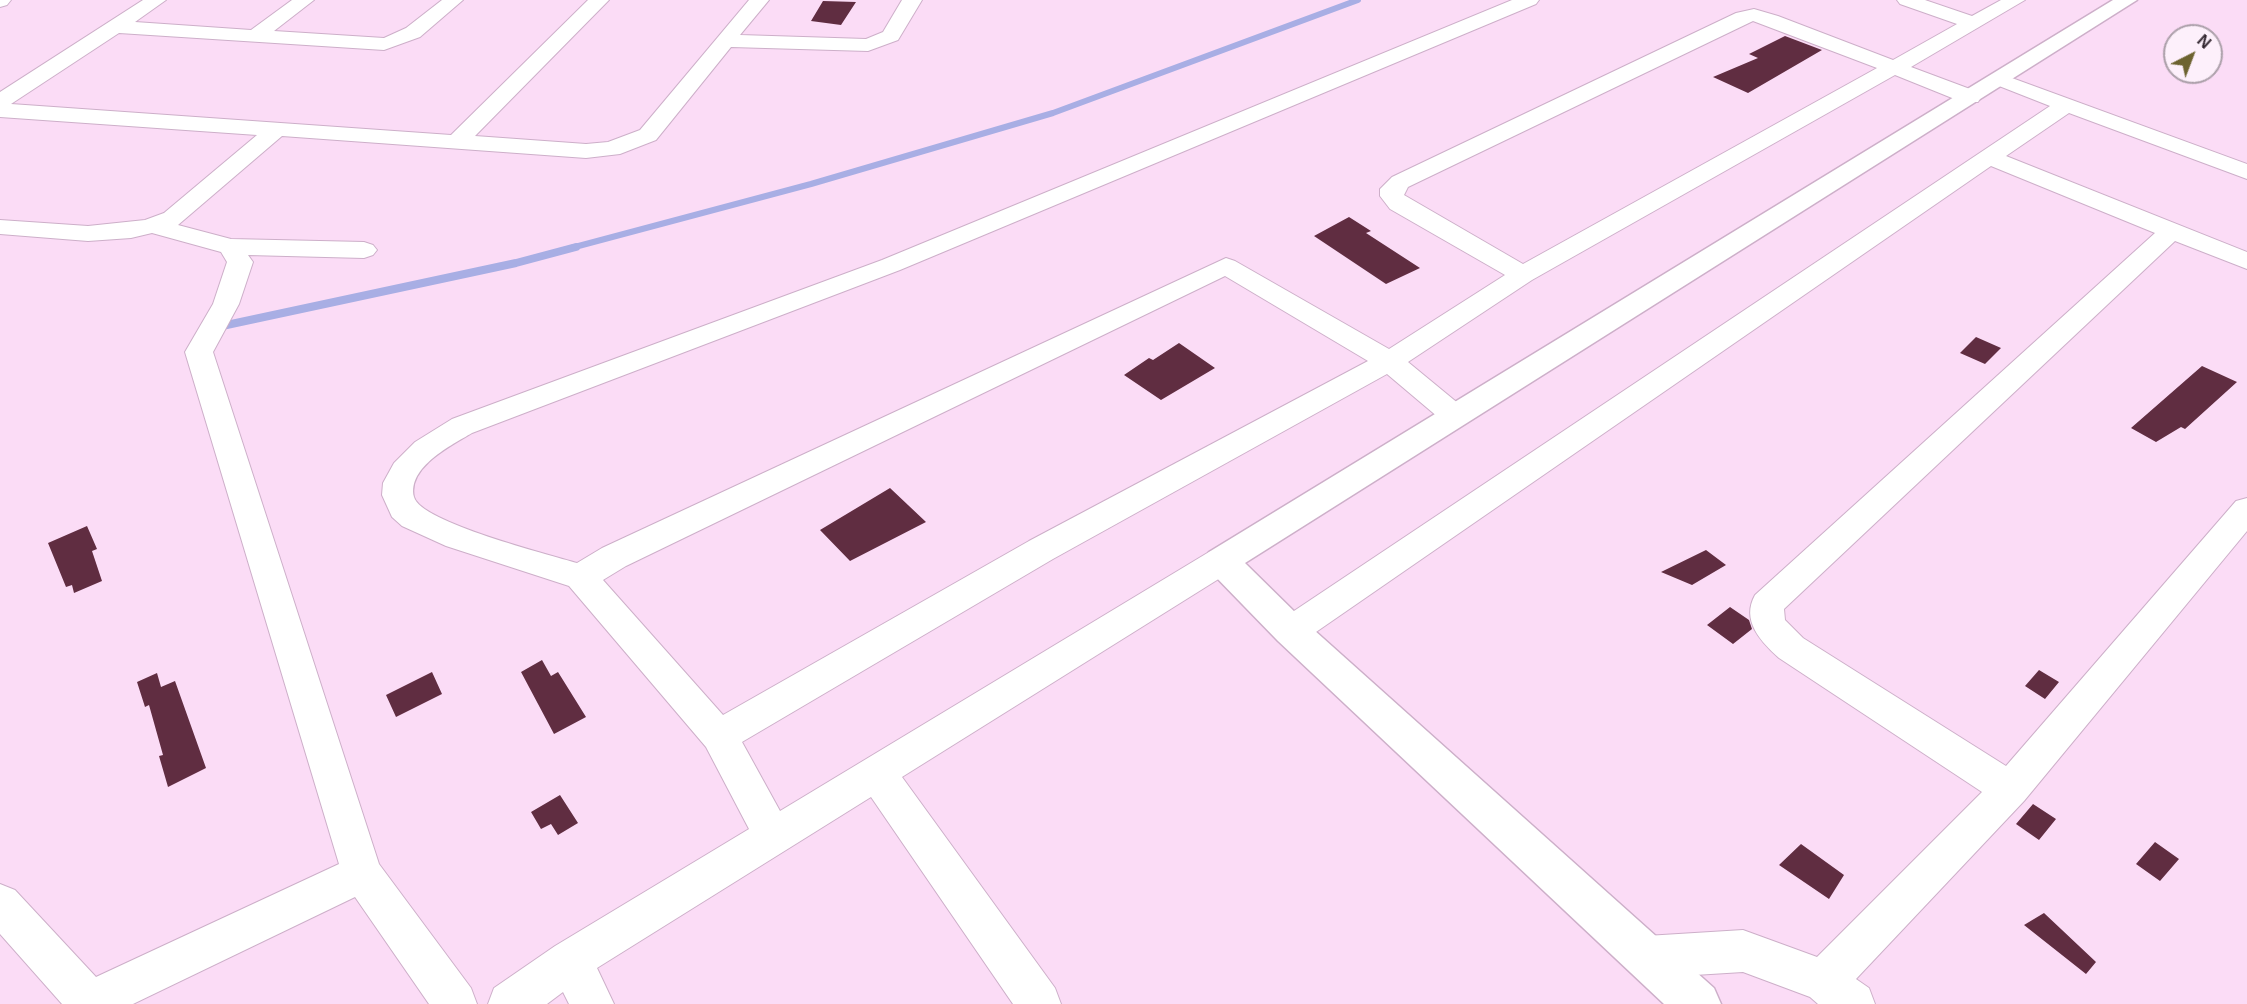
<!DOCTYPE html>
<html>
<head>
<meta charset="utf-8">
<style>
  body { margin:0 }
  #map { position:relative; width:2247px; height:1004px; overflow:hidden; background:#fbdcf6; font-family:Arial,sans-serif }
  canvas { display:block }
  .north { position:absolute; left:2163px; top:24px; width:60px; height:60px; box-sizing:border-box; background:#fdf0fb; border:2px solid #ab9fa9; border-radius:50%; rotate:42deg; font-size:16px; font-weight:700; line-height:24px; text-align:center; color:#31252f }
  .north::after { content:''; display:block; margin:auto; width:21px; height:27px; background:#6d6330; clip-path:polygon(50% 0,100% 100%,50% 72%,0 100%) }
</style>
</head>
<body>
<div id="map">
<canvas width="2247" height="1004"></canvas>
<div class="north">N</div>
</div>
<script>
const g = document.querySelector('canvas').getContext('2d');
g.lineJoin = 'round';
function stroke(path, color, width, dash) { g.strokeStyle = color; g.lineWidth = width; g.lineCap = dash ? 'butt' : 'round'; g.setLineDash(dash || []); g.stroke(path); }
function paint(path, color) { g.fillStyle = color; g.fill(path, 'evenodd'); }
stroke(new Path2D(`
  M571,248L811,184L1053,113L1358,0`), '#a8aee4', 6);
stroke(new Path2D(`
  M222,326L516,263L576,247`), '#a8aee4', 8);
paint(new Path2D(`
  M823,1L856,2L841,25L811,21Z
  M1785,36L1822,50L1748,93L1713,77L1758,58L1749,54Z
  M1349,217L1371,231L1366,233L1420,268L1386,284L1314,236Z
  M1976,337L2001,348L1985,364L1960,353Z
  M1179,343L1215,368L1161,400L1124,375L1149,358L1153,360Z
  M2202,366L2237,382L2185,429L2181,427L2156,442L2131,428Z
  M890,488L926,522L850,561L820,530Z
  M87,526L97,549L92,551L102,581L74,593L72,585L66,587L48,543Z
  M1706,550L1726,565L1692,585L1661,572Z
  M1730,607L1749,620L1752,629L1733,644L1707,625Z
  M542,660L551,676L558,672L586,717L554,734L521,672Z
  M2039,670L2059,682L2045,699L2025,686Z
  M432,672L442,694L396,717L386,695Z
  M157,673L161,687L175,681L206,768L168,787L159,756L163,755L149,705L145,707L137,682Z
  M560,795L578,823L558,835L551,824L541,829L531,812Z
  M2033,804L2056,819L2039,840L2016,824Z
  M2155,842L2179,859L2160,881L2136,864Z
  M1801,844L1844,875L1829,899L1779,865Z
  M2044,913L2096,962L2086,974L2024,925Z`), '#602d41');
const street = new Path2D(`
  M0,0H11L7,5L0,7Z
  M143,0H166L135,22L251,30L292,0H314L274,31L384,38L406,28L442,0H463L420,37L384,50L119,33L11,104L451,135L588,0H609L475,136L586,144L608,142L640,130L749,0H769L740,35L866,39L883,32L902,0H922L898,40L868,51L731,47L656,140L620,154L586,158L282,136L178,225L231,239L364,242L373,245L377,250L373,255L364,258L248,255L253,262L239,304L213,352L379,864L471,988L477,1004H429L355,897L133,1004H62L0,934V884L15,890L96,977L339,864L185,352L213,304L227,262L221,252L152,233L131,238L88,241L0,234V220L88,226L145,220L164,213L257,135L0,117V92Z
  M1512,0H1539L1536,4L900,270L472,433C452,445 407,467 414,497C420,522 550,555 577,563L602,548L1226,258L1235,261L1389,349L1505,275L1390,209L1380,196V189L1392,177L1736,13L1754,9L1778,16L1893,60L1957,24L1900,4L1897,0H1925L1972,16L2001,0H2025L1911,67L1978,92L1981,97L1978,102H1962L1895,75L1532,280L1408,362L1465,409L1470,416L1465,423L1455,426L1445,423L1387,374L1053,559L742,742L780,811L1209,552L1221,549L1233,552L1237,561L1233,570L902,777L1055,988L1061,1004H1013L871,797L597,968L614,1004H569L563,992L547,1004H488L494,988L555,946L749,829L706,747L569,586L446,546L402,526L392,517L382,495L383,483L394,463L415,442L452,419L882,260ZM1753,21L1877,68L1523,264L1404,195L1408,187ZM1225,276L1368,361L1029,541L723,715L603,580L626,566Z
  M2001,74L2247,164V179L2069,113L2006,156L2247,252V269L2175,241L1784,609L1785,620L1803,638L2006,766L2236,501L2247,498V531L2024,801L1856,979L1869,988L1875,1004H1818L1810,997L1743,972L1646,978L1631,972L1625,957L1631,942L1646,936L1743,930L1817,957L1982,792L1779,658C1760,641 1741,620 1755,595L2155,233L1991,166L1303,641L1291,645L1279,641L1274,631L1279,621L2050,106L1994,84L1990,80L1994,76Z`);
const secondary = new Path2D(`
  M2113,0H2137L1245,563L1304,621L1714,988L1721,1004H1664L1278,641L1209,570L1204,561L1209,552Z`);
stroke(street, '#cdafc9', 2);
stroke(secondary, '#cdafc9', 3);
paint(street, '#fff');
paint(secondary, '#fff');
</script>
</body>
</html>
